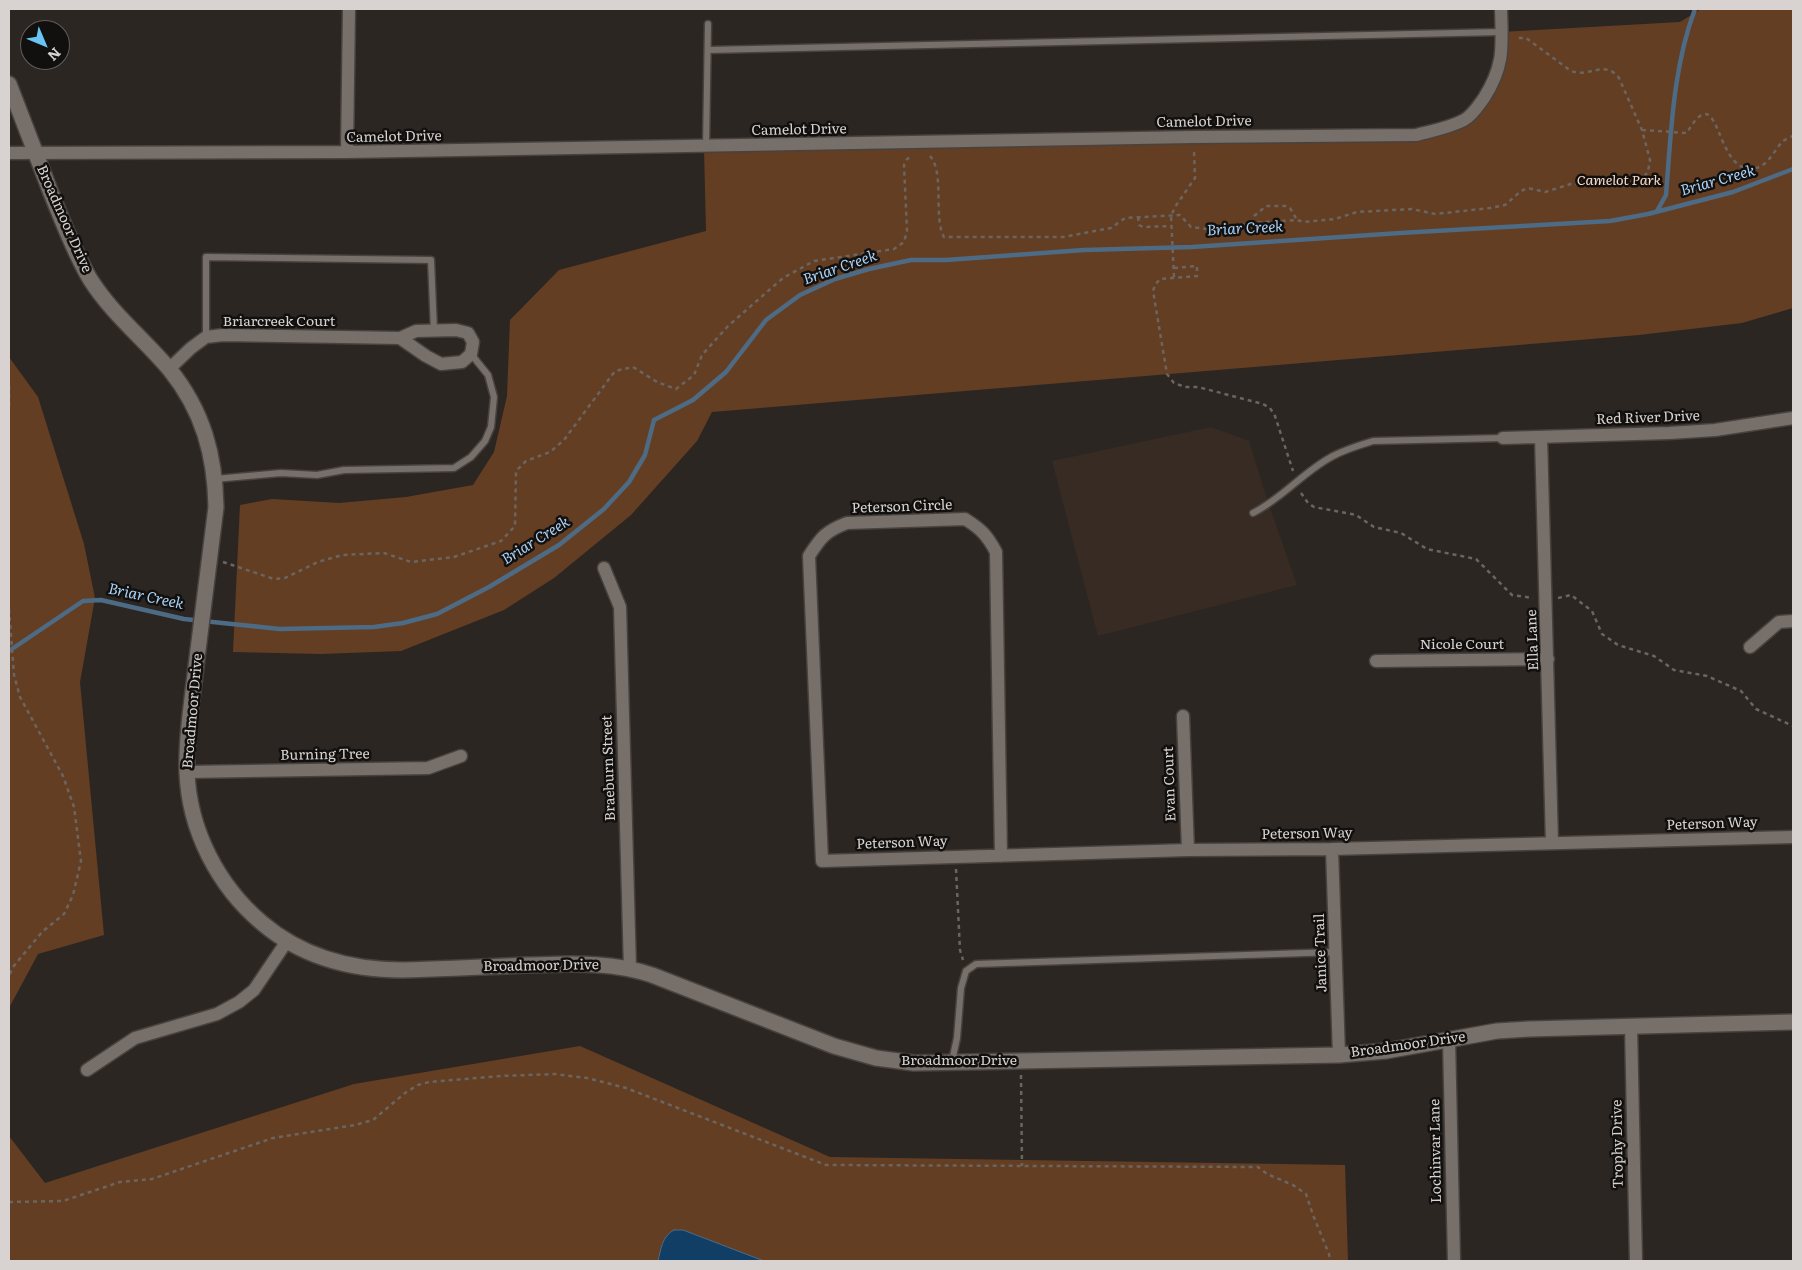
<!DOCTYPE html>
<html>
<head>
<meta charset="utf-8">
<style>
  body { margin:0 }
  #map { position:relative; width:1802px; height:1270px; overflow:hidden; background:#2c2622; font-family:Literata,serif }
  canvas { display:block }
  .frame { position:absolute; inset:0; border:10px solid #d8d3d1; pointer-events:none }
  .north { position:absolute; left:20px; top:20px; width:50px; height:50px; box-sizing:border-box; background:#12100e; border:1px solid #615e5c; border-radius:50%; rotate:135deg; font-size:14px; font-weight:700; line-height:20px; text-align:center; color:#d8d3d1 }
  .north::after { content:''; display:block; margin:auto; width:18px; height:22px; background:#69c4f1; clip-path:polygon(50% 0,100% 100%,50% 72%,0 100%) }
</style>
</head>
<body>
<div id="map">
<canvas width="1802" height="1270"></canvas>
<div class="frame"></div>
<div class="north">N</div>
</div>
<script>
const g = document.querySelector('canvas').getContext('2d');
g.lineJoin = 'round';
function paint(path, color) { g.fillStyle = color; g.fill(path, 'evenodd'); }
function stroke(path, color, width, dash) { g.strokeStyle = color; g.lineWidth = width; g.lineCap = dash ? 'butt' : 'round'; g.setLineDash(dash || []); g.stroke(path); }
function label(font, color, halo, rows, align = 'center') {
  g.font = font + ' Literata,serif'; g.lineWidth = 5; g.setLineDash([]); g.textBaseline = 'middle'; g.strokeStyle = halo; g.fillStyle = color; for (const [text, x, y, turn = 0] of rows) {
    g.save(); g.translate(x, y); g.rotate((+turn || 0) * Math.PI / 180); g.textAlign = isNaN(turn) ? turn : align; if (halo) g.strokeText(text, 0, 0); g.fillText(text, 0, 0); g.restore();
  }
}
paint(new Path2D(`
  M1211,427L1249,441L1269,505L1297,585L1098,636L1052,461Z`), '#372b23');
paint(new Path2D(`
  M1701,9H1793V308L1742,323L1639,335L712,412L697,441L631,515L554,578L504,610L401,651L321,654L233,652L240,505L272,499L339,503L406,497L473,485L494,452L507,396L510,320L559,270L706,231L704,148L1416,135L1465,120L1493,84L1501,32L1680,22Z
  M9,357L38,397L84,544L95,598L80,682L104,935L38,954L9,1008Z
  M580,1046L830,1157L1345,1165L1348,1261H9V1136L45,1183L354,1084Z`), '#643e23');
const water = new Path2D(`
  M674,1230H683L764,1261H658C661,1249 662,1236 674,1230Z`);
paint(water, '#113e64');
stroke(water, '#4d6b85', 1);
stroke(new Path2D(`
  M1657,211L1666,195C1671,133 1673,67 1695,9
  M9,651L83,601L101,600L184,619L280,629L374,627L403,623L437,614L489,587L559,545L604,509L629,482L645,455L654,420L693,400L726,372L766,320L800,295L835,279L869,269L911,260H946L1084,250L1192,247L1400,233L1610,221L1648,214L1733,192L1793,169`), '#4d6b85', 4.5);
const service = new Path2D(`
  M708,50L1501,32
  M706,147L708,24
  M206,337V257L431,260L434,331
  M215,479L281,473L317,475L344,470L454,468L471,457L485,441L491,427L494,397L488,375L471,354
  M1253,513C1283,498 1304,471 1333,456C1346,449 1360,445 1373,441L1503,438
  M952,1061L957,1038L961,988L966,971L976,964L1336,952`);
const minor = new Path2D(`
  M347,152L349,9
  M9,153L347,152L1194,137L1416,135C1431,131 1449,128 1464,120C1472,116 1479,105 1484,98C1505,65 1502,46 1501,9
  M169,369L191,348L206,337L223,335L400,338L426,356L441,364L462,362L471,354L473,342L468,333L456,330L416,331L400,338
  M1541,437L1552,843
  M1503,438L1669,433L1715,430L1793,418
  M604,568L620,607L630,969
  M1750,647L1779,622L1793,621
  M1376,661L1548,659
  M1183,716L1188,850
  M187,772L428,768L461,756
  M1332,849L1339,1055
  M1001,856L996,552C987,535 981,529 965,519L847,523C826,531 821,537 809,556L822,861L1188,850L1332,849L1793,837
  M1631,1026L1636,1261
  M1449,1039L1454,1261
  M87,1070L135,1038L217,1014L239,1002L254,990L287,941`);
const tertiary = new Path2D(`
  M9,84C23,120 37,156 51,193C63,222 74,252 90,279C112,314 144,339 170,370C203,411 215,455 216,507C210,557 203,607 197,658C193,695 186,734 187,772C189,830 218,886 262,923C302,957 351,970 403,970C444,969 485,967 526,965C568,964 611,961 652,975L834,1046L876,1058L914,1063L1339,1055L1386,1051L1497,1031L1529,1029L1793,1022`);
stroke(service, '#48423e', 9);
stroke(minor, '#48423e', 15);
stroke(tertiary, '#48423e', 18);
stroke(new Path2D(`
  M1642,130L1687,133C1722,72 1713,178 1756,168C1769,165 1774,150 1783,141C1786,139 1790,137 1793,136
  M930,156C945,173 933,218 944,237H1063L1111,228L1125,218L1180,215L1191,227L1225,231L1250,223L1297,220L1304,222L1335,219L1357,212L1412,209L1435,214L1490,208L1505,205L1521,191L1528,188L1545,192L1571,184L1626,186L1640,181L1648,172L1650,160L1642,130L1619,78C1605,59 1590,78 1571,71L1526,38H1515
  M1138,217L1139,225L1143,227L1172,226
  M1250,223L1254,216L1266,206H1286L1290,208L1297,220
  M1174,268L1197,266V276L1160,279L1155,285L1153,291L1167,374L1174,383L1185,387H1198L1263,404L1270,408L1275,416L1293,471
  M1174,277L1171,216L1175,207L1195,178L1194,151
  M9,386V406
  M1301,493L1308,503L1314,507L1356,515L1374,527L1401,533L1427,549L1476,559L1512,595L1533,598
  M223,562L274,579L285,578L318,562L342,555L384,553L411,562L454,557L501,541L515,526L516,471L526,461L550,452L564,440L615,371L633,367L657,382L676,389L694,375L702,355L728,326L783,278L814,261L894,249L904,242L907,231L904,165L907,159L911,157
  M1558,598L1571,595L1592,611L1602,634L1618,645L1654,656L1674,670L1707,676L1741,691L1756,709L1793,726
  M9,609L14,675L20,697L63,776L74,807L81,861L73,895L64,914L42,932L13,967L9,976
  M956,869L960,950L963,960
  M1021,1075L1022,1166
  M9,1202L63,1201L120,1182L152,1179L273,1138L355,1125L373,1120L405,1093L418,1085L429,1082L501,1076L555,1074L587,1078L626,1088L826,1165L1258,1167L1267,1174L1293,1185L1306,1194L1313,1215L1329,1254L1330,1261`), '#6b6562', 2.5, [4, 4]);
stroke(service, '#776f6a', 6);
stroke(minor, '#776f6a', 12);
stroke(tertiary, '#776f6a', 15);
label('14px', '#d8d3d1', '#12100e', [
  ["Camelot Drive",1204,122,-1],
  ["Camelot Drive",799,130,-1],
  ["Camelot Drive",394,137,-1],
  ["Broadmoor Drive",64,219,66],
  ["Briarcreek Court",279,322],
  ["Red River Drive",1648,418,-2],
  ["Peterson Circle",902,507,-2],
  ["Ella Lane",1533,640,-92],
  ["Nicole Court",1462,645],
  ["Broadmoor Drive",193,711,-85],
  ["Burning Tree",325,755,-1],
  ["Braeburn Street",609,768,-92],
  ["Evan Court",1170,784,-92],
  ["Peterson Way",1712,824,-2],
  ["Peterson Way",1307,834,-1],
  ["Peterson Way",902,843,-2],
  ["Janice Trail",1321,953,-92],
  ["Broadmoor Drive",541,966,-1],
  ["Broadmoor Drive",1408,1045,-8],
  ["Broadmoor Drive",959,1061],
  ["Trophy Drive",1618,1144,-91],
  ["Lochinvar Lane",1436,1151,-91]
]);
label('italic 14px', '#fbdbc7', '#12100e', [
  ["Camelot Park",1619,181]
]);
label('italic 15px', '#abd2f7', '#12100e', [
  ["Briar Creek",1718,181,-16],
  ["Briar Creek",1245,229,-3],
  ["Briar Creek",840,268,-19],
  ["Briar Creek",536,541,-32],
  ["Briar Creek",146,597,12]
]);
</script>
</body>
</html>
